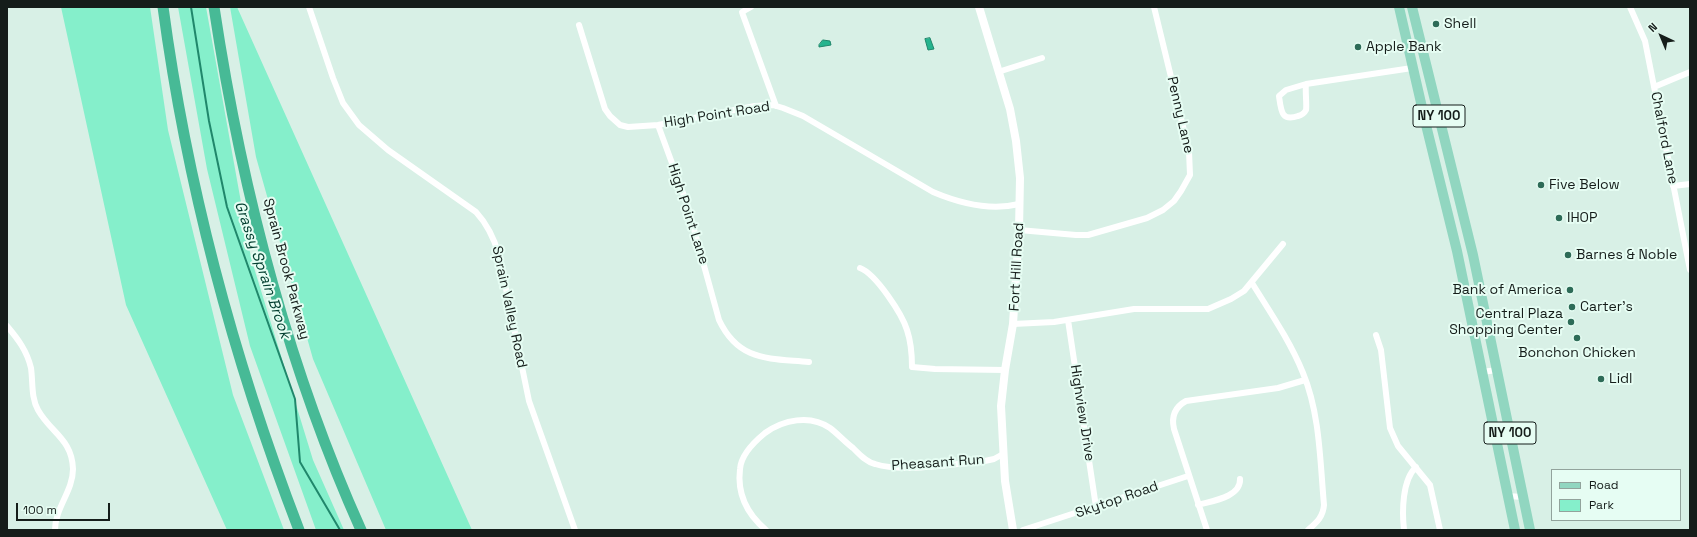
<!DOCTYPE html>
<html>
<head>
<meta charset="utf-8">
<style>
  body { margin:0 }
  #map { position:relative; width:1697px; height:537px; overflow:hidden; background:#d8f0e6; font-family:"Space Grotesk",sans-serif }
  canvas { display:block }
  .frame { position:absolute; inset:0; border:8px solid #151d1a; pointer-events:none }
  .legend { position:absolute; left:1551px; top:469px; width:130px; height:52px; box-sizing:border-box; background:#e6fdf3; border:1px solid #92a39c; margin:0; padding:5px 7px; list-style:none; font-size:12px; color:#151d1a }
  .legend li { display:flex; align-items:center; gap:8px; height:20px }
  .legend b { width:20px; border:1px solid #92a39c }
  .north { position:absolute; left:1641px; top:16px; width:40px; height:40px; -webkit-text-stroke:3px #e6fdf3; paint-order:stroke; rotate:316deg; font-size:11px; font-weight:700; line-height:16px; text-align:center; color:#151d1a }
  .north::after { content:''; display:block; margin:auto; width:14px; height:18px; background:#151d1a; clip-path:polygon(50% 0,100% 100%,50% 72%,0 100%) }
  .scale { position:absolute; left:16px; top:503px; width:94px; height:18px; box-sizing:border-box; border:2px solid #151d1a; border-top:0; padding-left:5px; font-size:12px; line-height:14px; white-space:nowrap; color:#151d1a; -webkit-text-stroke:3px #e6fdf3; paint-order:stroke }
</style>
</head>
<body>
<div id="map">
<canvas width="1697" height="537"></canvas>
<div class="frame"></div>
<ul class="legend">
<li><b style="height:5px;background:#91d6c0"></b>Road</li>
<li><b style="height:11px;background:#85efcb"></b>Park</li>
</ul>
<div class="north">N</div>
<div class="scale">100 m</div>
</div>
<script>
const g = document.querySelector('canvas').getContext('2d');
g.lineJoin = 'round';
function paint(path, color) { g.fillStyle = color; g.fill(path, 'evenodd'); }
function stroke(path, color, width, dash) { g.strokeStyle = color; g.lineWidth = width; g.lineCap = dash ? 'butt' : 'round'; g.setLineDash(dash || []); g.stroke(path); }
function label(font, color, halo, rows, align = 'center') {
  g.font = font + ' "Space Grotesk",sans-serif'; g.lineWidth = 4; g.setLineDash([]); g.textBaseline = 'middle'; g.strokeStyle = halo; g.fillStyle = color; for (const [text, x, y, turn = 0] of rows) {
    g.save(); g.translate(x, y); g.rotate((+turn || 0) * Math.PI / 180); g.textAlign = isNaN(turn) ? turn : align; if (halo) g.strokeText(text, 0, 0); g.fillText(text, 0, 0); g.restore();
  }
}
paint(new Path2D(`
  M61,7H150L168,130L233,395L284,530H227L126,305Z
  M178,7H206L251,258L313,460L344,530H316L250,346L207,169Z
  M230,7H237L472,530H386L313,359L256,157Z`), '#85efcb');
const water = new Path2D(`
  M930,38L934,49L928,50L925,39Z
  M823,40L830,41L831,45L819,47V45Z`);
paint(water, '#25b48e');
stroke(water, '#20876b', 1);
stroke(new Path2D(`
  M191,7L209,121L227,207L295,399L300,462L340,530`), '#20876b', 2);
stroke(new Path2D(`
  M309,7L333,78L343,103L359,125L388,150L476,212C488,225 494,238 499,255L529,401L575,530
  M751,7L742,12L743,15L776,106
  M1630,7L1645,41L1690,270
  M579,25L605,109L610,116L620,125L628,127L658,125L755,106L773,105L783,108L803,116L933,192C959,203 990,211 1019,204
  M998,72L1042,58
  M1306,84C1305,91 1307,105 1306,110C1304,114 1302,115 1298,116C1281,122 1281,110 1279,96L1286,90L1306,84L1412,68
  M1654,87L1690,72
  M658,125L687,204L719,320C739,362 769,358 809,362
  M1673,186L1690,184
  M1019,230L1076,235H1088L1147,218L1163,210L1174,201L1181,191L1190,175L1189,151L1154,7
  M860,268C876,274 902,314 907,330C911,342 912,354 912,367L935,369L1005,370
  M1252,283C1270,312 1290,341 1303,373C1320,414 1320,461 1324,505C1323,517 1317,522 1308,530
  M1068,320L1096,507
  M1013,324L1054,322L1134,309H1208L1231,299L1244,291L1283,244
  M7,326C18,339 27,351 31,368C33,382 31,398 38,410C51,433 72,439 73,469C73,491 55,508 55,530
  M1376,335L1381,350L1390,428L1398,446L1430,485L1440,530
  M1482,372L1497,370
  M1507,496L1523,497
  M1198,505C1212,501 1241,497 1240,479
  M766,530C747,514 737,494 740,469C741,455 754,442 765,433C783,420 810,414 830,428C838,434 845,442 853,448C859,454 866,462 875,464C903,473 950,464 980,462L994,459L1003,454
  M1023,530L1188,476
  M1207,530L1174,429C1171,416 1175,407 1186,401L1278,388L1305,380
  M1404,530C1402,512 1402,480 1416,467`), '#fff', 6);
stroke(new Path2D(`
  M979,7L1010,109L1016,141L1020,178L1019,230L1013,324L1005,370L1001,406L1005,481L1013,530`), '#fff', 8);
stroke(new Path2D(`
  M1399,7L1427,129L1457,251L1515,530
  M1412,7L1473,255L1530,530`), '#91d6c0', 10);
stroke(new Path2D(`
  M163,7C187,186 234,361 299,530
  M214,7C241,186 287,365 361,530`), '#47ba96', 11);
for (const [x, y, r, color] of [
  [1436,24,4,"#2d6b57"],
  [1358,47,4,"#2d6b57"],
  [1541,185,4,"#2d6b57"],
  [1559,218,4,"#2d6b57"],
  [1568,255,4,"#2d6b57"],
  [1570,290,4,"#2d6b57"],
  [1572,307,4,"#2d6b57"],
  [1571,322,4,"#2d6b57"],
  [1577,338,4,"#2d6b57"],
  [1601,379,4,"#2d6b57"]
]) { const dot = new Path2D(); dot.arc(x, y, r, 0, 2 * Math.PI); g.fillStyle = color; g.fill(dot); stroke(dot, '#e6fdf3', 1.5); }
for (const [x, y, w] of [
  [1439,116,52],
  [1510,433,52]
]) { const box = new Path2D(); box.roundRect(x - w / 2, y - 11, w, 22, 3); g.fillStyle = '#e6fdf3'; g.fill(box); stroke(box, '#151d1a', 1); }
label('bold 13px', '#151d1a', null, [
  ["NY 100",1439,116],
  ["NY 100",1510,433]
]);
label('14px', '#151d1a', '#e6fdf3', [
  ["Shell",1444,24],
  ["Apple Bank",1366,47],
  ["Five Below",1549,185],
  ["IHOP",1567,218],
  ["Barnes & Noble",1576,255],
  ["Bank of America",1562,290,"right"],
  ["Carter's",1580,307],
  ["Central Plaza",1563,314,"right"],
  ["Shopping Center",1563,330,"right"],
  ["Bonchon Chicken",1577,353,"center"],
  ["Lidl",1609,379]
], 'left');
label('14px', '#151d1a', '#e6fdf3', [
  ["High Point Road",717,115,-9],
  ["Penny Lane",1180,115,77],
  ["Chalford Lane",1664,138,79],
  ["High Point Lane",688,214,72],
  ["Fort Hill Road",1017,267,-87],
  ["Sprain Brook Parkway",286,269,75],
  ["Sprain Valley Road",509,307,78],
  ["Highview Drive",1082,413,81],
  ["Pheasant Run",938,463,-4],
  ["Skytop Road",1117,500,-19]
]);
label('italic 15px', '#013d2e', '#e6fdf3', [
  ["Grassy Sprain Brook",262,270,71]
]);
</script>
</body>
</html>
